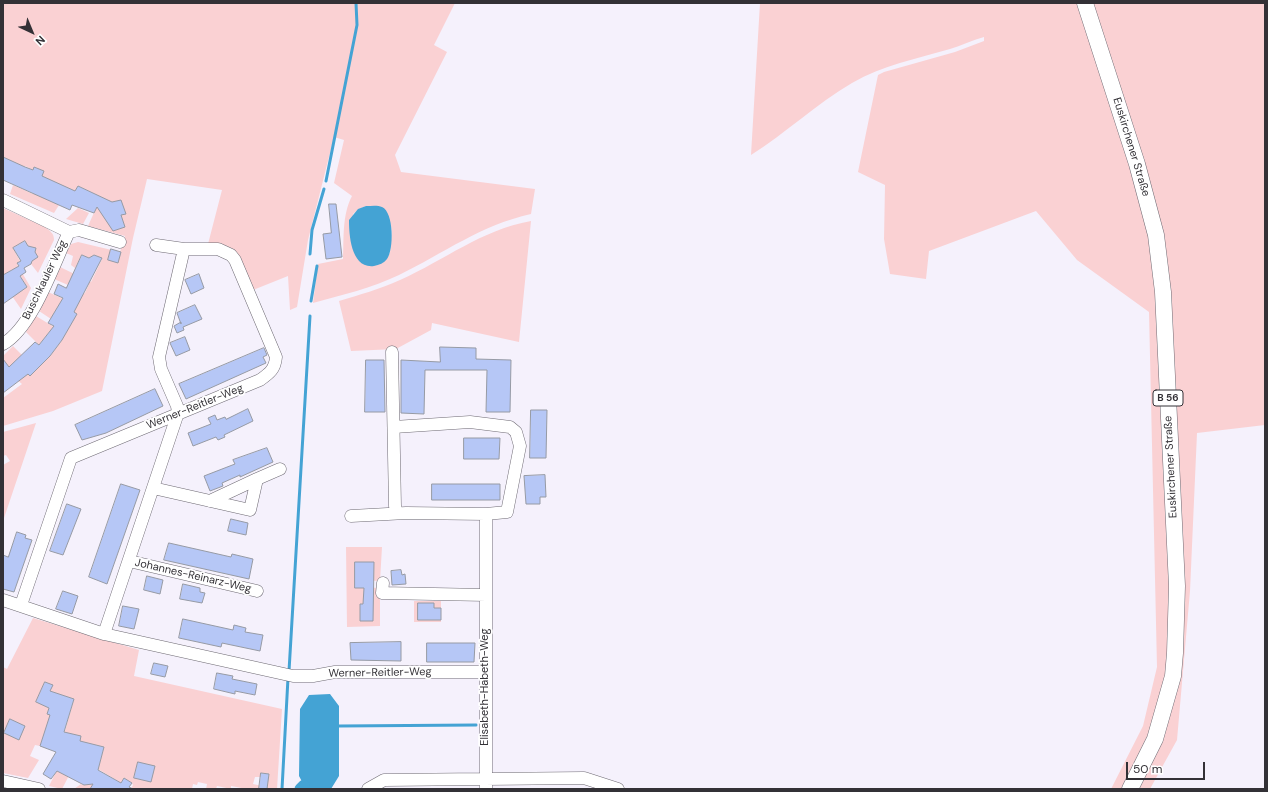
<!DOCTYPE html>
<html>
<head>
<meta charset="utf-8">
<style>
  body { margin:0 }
  #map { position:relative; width:1268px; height:792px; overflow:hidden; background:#f5f1fc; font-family:"DM Sans",sans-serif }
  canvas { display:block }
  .frame { position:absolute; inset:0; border:4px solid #333136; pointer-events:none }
  .north { position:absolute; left:12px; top:12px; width:40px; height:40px; -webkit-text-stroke:3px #fff; paint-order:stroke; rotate:136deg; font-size:11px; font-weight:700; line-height:16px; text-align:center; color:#333136 }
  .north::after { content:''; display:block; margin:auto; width:14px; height:18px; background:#333136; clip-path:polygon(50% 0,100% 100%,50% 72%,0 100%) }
  .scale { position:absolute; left:1126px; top:762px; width:79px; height:18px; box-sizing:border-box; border:2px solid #333136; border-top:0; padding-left:5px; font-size:12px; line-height:14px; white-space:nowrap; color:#333136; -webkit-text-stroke:3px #fff; paint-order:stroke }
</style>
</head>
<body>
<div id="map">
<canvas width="1268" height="792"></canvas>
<div class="frame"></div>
<div class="north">N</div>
<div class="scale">50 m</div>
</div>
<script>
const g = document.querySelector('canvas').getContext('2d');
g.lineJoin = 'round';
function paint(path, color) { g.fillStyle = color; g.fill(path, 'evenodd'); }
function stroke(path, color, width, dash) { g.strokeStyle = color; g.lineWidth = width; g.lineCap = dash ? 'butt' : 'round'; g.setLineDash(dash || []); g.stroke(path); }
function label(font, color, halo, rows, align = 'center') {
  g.font = font + ' "DM Sans",sans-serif'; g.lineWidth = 3.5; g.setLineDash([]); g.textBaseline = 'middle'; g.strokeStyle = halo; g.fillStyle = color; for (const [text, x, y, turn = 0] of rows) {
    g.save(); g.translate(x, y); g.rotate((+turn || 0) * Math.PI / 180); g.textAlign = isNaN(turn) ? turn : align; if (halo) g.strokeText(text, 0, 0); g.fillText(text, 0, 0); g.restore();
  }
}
paint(new Path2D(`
  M3,3H455L434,45L447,52L395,155L401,172L535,189L531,214C481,225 444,253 399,275C372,288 342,295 313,303L318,264L343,259C344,238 342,215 352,196L334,183L344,140L334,137L308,240L297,307L290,310L288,276L253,290L240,257L231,248L208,244L222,190L147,179L133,238L102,391L53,411L3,426V398L22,384L3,368V356L13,346L22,355L15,362L30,376L43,362L29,349L32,345L41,353L43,351L50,356L62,340L50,331L39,345L26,332L36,316L54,327L51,319L39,311L48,292L66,300L85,293L89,284L72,276L68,285L54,279L60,267L91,282L102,259L94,255L89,258L82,255L75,268L71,265L73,256L66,253L71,244L78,242L120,252L125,236L88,226L97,206L95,194L78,186L72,198L59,205L54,213L10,194L13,185L33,194L43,172L35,167L33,170L25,166L20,176L15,163L3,157ZM366,206C395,222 393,219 390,253L376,265H365L353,214L359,209Z
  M760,3H1265V425L1197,433L1190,591L1177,740L1150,789H1111L1143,726L1157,667L1149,312L1077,260L1036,211L929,251L926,279L890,274L884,239L885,185L858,172L878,75L884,72L955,52L984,41V37C972,40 961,46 950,49C916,59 883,65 852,83C816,104 786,133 751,155Z
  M3,208L45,227C50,231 54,233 54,240L38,273L31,264L32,261L25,241L13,248L20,261L17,264L31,288L21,309L12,296L27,287L19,273L16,274L13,269L3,275Z
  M78,208L89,213L83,224L66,219Z
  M531,221L519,342L432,323L431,330L396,349L351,351L339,301C359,295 380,289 400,280C445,260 481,230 531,221Z
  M36,423L3,521V465L10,461L6,455L3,456V432Z
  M346,547H382L380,581L355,580L373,588L380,587V626L347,627Z
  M414,601H441V622H414Z
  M33,618L139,650L134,676L282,709L277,789H247L231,786V789L217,786L216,789H206L207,784L198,782L197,785L193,784L192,789H131L133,785L132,783L124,778L121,783L98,769L104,747L86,743L62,789L49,786L59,766L51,761L52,758L57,759L74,699L53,697L47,713L51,715L40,746L35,745L30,756L39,760L28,778L3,773V667L7,669ZM262,773L269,774L267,787L253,784L255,777H261Z
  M94,783L90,789H74L81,784L82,785Z`), '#fad1d3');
paint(new Path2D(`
  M366,206C371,206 378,205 382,207C394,212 394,250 387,259C384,263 379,265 374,266C351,269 349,235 349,220L358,209Z
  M330,694L339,706V776L331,789H306L299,776L300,709L309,695Z`), '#44a3d4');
stroke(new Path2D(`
  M326,181L357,25L356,3
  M310,254L312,230L324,189
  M311,301L317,266
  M289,671L310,316
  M339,726L476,725
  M282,789L288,678`), '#44a3d4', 3);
stroke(new Path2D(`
  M300,789L304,785`), '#44a3d4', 11);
const building = new Path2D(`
  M3,157L25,167L33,170L34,167L44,171L42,176L75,191L78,186L112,202L121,200L126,214L121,215L125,227L113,231L97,207L94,213L72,205L70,210L3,180Z
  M329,204H336L342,257L326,259L323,234L331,233Z
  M25,241L28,246L36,248L35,252L38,257L32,261L31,264L24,268L26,272L20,276L27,287L3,304V275L19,266L17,263L21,261L13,248Z
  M111,249L121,252L118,263L108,260Z
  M82,255L89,258L94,255L102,258L74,312L77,314L62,340L50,356L30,376L28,374L3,393V359L9,367L35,342L39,345L54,326L48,323L63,298L54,294L58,284L66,288Z
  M199,274L204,288L191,294L185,280Z
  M195,305L202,319L183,327L184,330L177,333L174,326L181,322V324L177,313Z
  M185,337L190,350L176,356L170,343Z
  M440,347L476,348V359L511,360L510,412H486L487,370H425L424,414L401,413V360L440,362Z
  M264,348L267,355L263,357L266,363L186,399L179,384Z
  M366,360H384L385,412H365Z
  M155,389L163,406L106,433L82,440L75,425Z
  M248,409L253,421L224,435L225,437L218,440L216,437L193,446L188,433L211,424L208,418L215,415L217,420L225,417L226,419Z
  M531,410H547L546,458H530Z
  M464,438H500L499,459H464Z
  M267,448L273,462L240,477V475L222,483L223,486L210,491L204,476L235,464L233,460Z
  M545,475L546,497H540V504H526L524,476Z
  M121,484L140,490L107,584L89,577Z
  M432,484H500V500H432Z
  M67,504L81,509L63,555L50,551Z
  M231,519L248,523L246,535L228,531Z
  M17,532L26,535L25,538L32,540L14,592L3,589V555L8,557Z
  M169,543L231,557L232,554L253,559L249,579L164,560Z
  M355,562H374L373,621H360V604H363L364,588H355Z
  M401,570L402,575L405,574L406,584L392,585L391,571Z
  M147,576L163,580L160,594L144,590Z
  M183,584L200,588V592L205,593L202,603L180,599Z
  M63,591L78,596L72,614L56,609Z
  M418,603H434V608H441V620H418Z
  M123,606L139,609L134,629L119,626Z
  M183,619L233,630L234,625L246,628L245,632L263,635L260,651L222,643L221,647L179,638Z
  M401,642V661L351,660L350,643Z
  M427,643H475L474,662H427Z
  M154,663L168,666L165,677L151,674Z
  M217,673L233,676L232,679L257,684L255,695L235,691V694L214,689Z
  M45,682L53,685L50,691L74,699L64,732L81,736L80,741L104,747L98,770L121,783L124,778L132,783L129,787L133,789H90L93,784L84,785L57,771L51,779L43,774L56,752L40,746L50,715L47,714L49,708L36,702Z
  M10,719L25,726L19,740L4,733Z
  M138,762L155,766L151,782L134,778Z
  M261,773L269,774L267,789H259Z`);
paint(building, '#b6c7f6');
stroke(building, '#969aa4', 1);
const minor = new Path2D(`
  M3,200L69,232L79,230L120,242
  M3,344C33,327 54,263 69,232
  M392,352L395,506L397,513
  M153,488L250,510L257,479L280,469
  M210,501L257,479
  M351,516L406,513L486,514L507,512L520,446L516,432L510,427L470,422L394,427
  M129,561L257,591
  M383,583L382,593L486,595
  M3,600L104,634L293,676H313L335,672H485
  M21,605L71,458L260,380C270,373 275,369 276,357L235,260L231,255L218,249H184L156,245
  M104,634L178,413L177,406L161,369L159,357L184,249
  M3,781L39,789
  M368,789L384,780L584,778L618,789
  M486,789V514`);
const major = new Path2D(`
  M1085,3L1137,164L1156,235L1163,292L1177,586L1175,653L1173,676L1155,739L1130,789`);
stroke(minor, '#6e6a73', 13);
stroke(major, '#6e6a73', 17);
stroke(minor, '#fff', 12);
stroke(major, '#fff', 16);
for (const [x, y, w] of [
  [1168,398,30]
]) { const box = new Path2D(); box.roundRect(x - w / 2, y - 8, w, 16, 3); g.fillStyle = '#fff'; g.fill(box); stroke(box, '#333136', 1); }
label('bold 10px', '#333136', null, [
  ["B 56",1168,398]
]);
label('11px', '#333136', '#fff', [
  ["Euskirchener Straße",1131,147,73],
  ["Buschkauler Weg",45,280,-64],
  ["Werner-Reitler-Weg",195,407,-22],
  ["Euskirchener Straße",1171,467,-93],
  ["Johannes-Reinarz-Weg",193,576,13],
  ["Werner-Reitler-Weg",380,673,-1],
  ["Elisabeth-Habeth-Weg",485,687,-90]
]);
</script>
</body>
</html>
